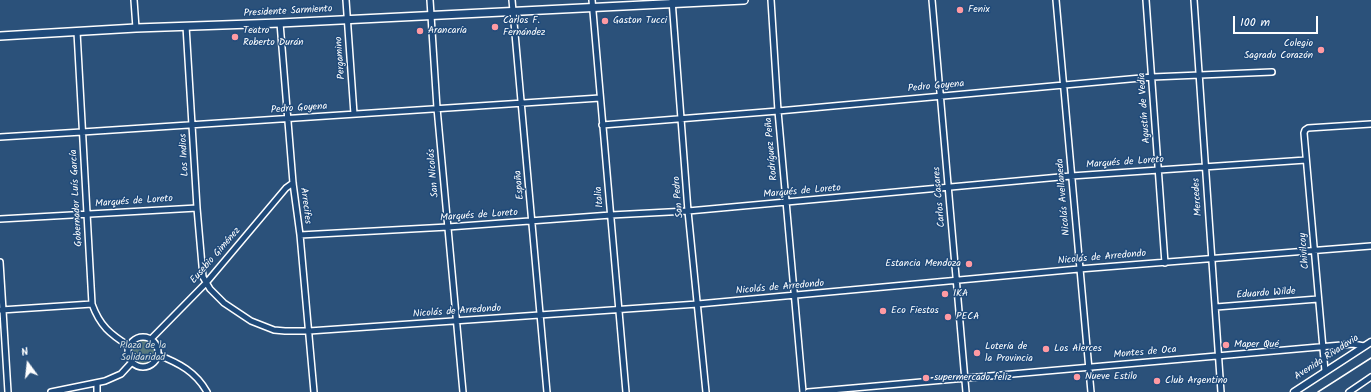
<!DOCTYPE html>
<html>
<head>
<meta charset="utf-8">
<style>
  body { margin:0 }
  #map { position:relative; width:1371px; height:392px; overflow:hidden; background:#2b517a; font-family:Kalam,sans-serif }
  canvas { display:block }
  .north { position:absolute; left:8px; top:344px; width:40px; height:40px; -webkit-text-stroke:3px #1f4a7a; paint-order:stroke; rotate:345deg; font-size:11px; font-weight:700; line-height:16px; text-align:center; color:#fff }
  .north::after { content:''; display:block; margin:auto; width:14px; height:18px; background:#fff; clip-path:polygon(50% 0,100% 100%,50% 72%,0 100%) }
  .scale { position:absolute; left:1233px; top:16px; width:85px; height:18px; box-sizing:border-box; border:2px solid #fff; border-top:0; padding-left:5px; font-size:12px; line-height:14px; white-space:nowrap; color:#fff; -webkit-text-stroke:3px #1f4a7a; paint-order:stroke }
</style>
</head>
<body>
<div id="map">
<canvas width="1371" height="392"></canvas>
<div class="north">N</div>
<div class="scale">100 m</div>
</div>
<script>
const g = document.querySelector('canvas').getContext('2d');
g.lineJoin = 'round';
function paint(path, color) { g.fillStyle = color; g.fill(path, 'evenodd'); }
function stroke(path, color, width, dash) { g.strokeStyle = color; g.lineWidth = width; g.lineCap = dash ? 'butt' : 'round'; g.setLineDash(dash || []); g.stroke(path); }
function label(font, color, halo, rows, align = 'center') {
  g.font = font + ' Kalam,sans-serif'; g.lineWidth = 3; g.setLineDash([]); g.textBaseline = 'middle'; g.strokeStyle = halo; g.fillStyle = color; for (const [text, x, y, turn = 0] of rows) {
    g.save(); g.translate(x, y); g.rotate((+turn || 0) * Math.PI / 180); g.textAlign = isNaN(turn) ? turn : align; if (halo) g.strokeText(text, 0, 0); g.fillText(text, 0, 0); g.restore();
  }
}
paint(new Path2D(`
  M129 352a14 14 0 1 1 28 0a14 14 0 1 1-28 0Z`), '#58797e');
const minor = new Path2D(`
  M134,0L136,28
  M346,0L354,114
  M430,0L437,108L463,392
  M512,0L547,392
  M592,0L626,392
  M672,0L688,211L706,392
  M771,0L778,111L803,392
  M932,0L966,392
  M1056,0L1091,392
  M1146,0L1165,263
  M1194,0L1221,392
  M280,23L293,183L300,235L314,392
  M186,26L197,208L203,277L210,289L224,303L251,321L274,330L285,331H309L698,304L1079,269L1371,246
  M77,32L92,304C100,326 110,334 129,346
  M602,125L778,111L1152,77L1272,72
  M0,137L82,132L600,98
  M0,219L197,208
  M300,235L448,227L611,215L688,211L1071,176L1306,160
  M0,262L8,392
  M1216,307L1318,299
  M1,310L92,304
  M128 352a15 15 0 1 1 30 0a15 15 0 1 1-30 0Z
  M151,339L206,283L286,188L293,183
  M158,355C179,363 196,372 207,392
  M1325,371L1304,133L1305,130L1308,128L1371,124
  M97,383V392
  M51,392L105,381L121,374L132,362
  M808,392L1353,344L1364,346
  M1349,392L1371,377`);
const tertiary = new Path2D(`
  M1294,392L1371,342`);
const secondary = new Path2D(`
  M0,36L136,28L280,23L744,0`);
stroke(minor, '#fff', 8);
stroke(tertiary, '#fff', 9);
stroke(secondary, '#fff', 10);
stroke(minor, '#1f4a7a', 5);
stroke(tertiary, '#1f4a7a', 6);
stroke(secondary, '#1f4a7a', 7);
stroke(new Path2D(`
  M1318,392L1371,358`), '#fff', 1.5);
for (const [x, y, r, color] of [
  [960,10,4,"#ff9aa2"],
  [605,21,4,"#ff9aa2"],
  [495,27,4,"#ff9aa2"],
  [420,31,4,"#ff9aa2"],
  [235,37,4,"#ff9aa2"],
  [1321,50,4,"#ff9aa2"],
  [969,264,4,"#ff9aa2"],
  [945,294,4,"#ff9aa2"],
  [883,311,4,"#ff9aa2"],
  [948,317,4,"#ff9aa2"],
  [1226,345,4,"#ff9aa2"],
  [1046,349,4,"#ff9aa2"],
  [977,353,4,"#ff9aa2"],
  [1077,377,4,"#ff9aa2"],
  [926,378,4,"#ff9aa2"],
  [1157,381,4,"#ff9aa2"]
]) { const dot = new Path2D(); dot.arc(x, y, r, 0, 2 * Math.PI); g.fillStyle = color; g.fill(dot); stroke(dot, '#1f4a7a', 1.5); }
label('10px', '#fff', '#1f4a7a', [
  ["Fenix",968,10],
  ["Carlos F.",503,21],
  ["Fernández",503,33],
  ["Gaston Tucci",613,21],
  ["Teatro",243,31],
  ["Roberto Durán",243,43],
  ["Arancaría",428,31],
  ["Colegio",1313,44,"right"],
  ["Sagrado Corazón",1313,56,"right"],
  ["Estancia Mendoza",961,264,"right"],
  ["IKA",953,294],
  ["Eco Fiestos",891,311],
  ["PECA",956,317],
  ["Maper Qué",1234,345],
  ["Lotería de",985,347],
  ["la Provincia",985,359],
  ["Los Alerces",1054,349],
  ["Nueve Estilo",1085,377],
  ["supermercado feliz",934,378],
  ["Club Argentino",1165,381]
], 'left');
label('10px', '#fff', '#1f4a7a', [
  ["Presidente Sarmiento",288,12,-3],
  ["Pergamino",341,58,-94],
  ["Pedro Goyena",936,87,-5],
  ["Agustín de Vedia",1145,108,-94],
  ["Pedro Goyena",299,109,-4],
  ["Rodríguez Peña",772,149,-95],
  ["Los Indios",185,155,-93],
  ["Marqués de Loreto",1125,163,-4],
  ["San Nicolás",434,173,-95],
  ["España",520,185,-95],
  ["Marqués de Loreto",802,192,-5],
  ["Italia",600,197,-95],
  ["San Pedro",679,197,-95],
  ["Carlos Casares",940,197,-95],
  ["Nicolás Avellaneda",1064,197,-95],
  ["Mercedes",1198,197,-94],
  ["Gobernador Luís García",77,198,-93],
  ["Marqués de Loreto",134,202,-4],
  ["Arrecifes",305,206,83],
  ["Marqués de Loreto",479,216,-4],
  ["Chivilcoy",1305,251,-95],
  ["Eusebio Giménez",216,256,-49],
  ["Nicolás de Arredondo",1102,258,-5],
  ["Nicolás de Arredondo",780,288,-5],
  ["Eduardo Wilde",1266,294,-4],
  ["Nicolás de Arredondo",457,312,-4],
  ["Montes de Oca",1145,353,-5],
  ["Avenida Rivadavia",1327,358,-33]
]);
label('10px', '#d5dedf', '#1f4a7a', [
  ["Plaza de la",143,346],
  ["Solidaridad",143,358]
]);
</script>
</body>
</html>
